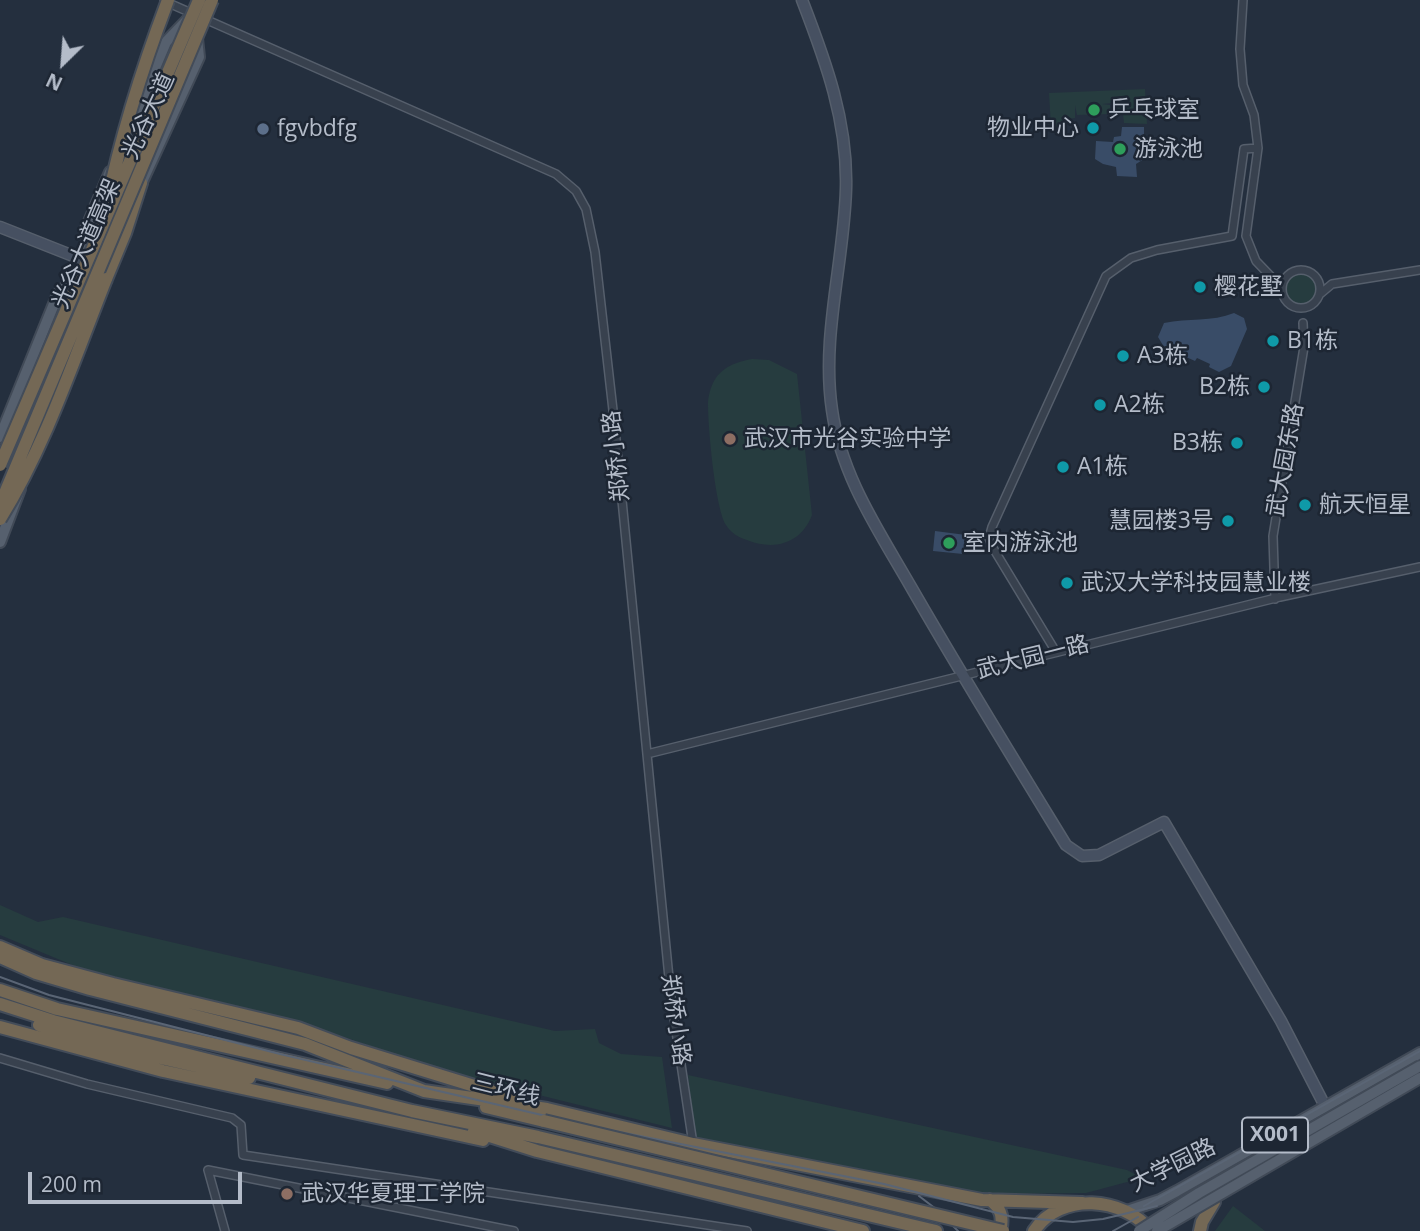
<!DOCTYPE html>
<html>
<head>
<meta charset="utf-8">
<style>
  body { margin:0 }
  #map { position:relative; width:1420px; height:1231px; overflow:hidden; background:#242f3e; font-family:"Open Sans",sans-serif }
  canvas { display:block }
  .north { position:absolute; left:28px; top:28px; width:70px; height:70px; -webkit-text-stroke:5px #1d2633; paint-order:stroke; rotate:205deg; font-size:19px; font-weight:700; line-height:28px; text-align:center; color:#b4bcc9 }
  .north::after { content:''; display:block; margin:auto; width:24px; height:32px; background:#b4bcc9; clip-path:polygon(50% 0,100% 100%,50% 72%,0 100%) }
  .scale { position:absolute; left:28px; top:1172px; width:214px; height:32px; box-sizing:border-box; border:4px solid #b4bcc9; border-top:0; padding-left:9px; font-size:21px; line-height:24px; white-space:nowrap; color:#b4bcc9; -webkit-text-stroke:5px #1d2633; paint-order:stroke }
</style>
</head>
<body>
<div id="map">
<canvas width="1420" height="1231"></canvas>
<div class="north">N</div>
<div class="scale">200 m</div>
</div>
<script>
const g = document.querySelector('canvas').getContext('2d');
g.lineJoin = 'round';
function paint(path, color) { g.fillStyle = color; g.fill(path, 'evenodd'); }
function stroke(path, color, width, dash) { g.strokeStyle = color; g.lineWidth = width; g.lineCap = dash ? 'butt' : 'round'; g.setLineDash(dash || []); g.stroke(path); }
function label(font, color, halo, rows, align = 'center') {
  g.font = font + ' "Open Sans","Noto Sans SC",sans-serif'; g.lineWidth = 5; g.setLineDash([]); g.textBaseline = 'middle'; g.strokeStyle = halo; g.fillStyle = color; for (const [text, x, y, turn = 0] of rows) {
    g.save(); g.translate(x, y); g.rotate((+turn || 0) * Math.PI / 180); g.textAlign = isNaN(turn) ? turn : align; if (halo) g.strokeText(text, 0, 0); g.fillText(text, 0, 0); g.restore();
  }
}
paint(new Path2D(`
  M1145,89L1147,124L1124,123L1123,114L1113,113L1112,103L1102,104L1110,105L1111,114L1077,115L1075,105V118L1065,119L1064,127H1051L1049,93Z
  M1285 289a16 16 0 1 1 32 0a16 16 0 1 1-32 0Z
  M752,359L769,360L797,374L812,515C801,544 774,551 747,540C739,538 730,532 726,525C715,507 708,427 708,404C708,398 710,389 713,383C721,367 736,362 752,359Z
  M0,905L38,922L63,917L555,1031L595,1029L599,1043L621,1054L662,1057L672,1128L442,1071L324,1030L94,974L0,935Z
  M688,1075L1127,1170L1142,1178L1086,1193L1001,1194L984,1205L695,1137Z
  M1233,1206L1265,1231H1215Z`), '#263c3f');
paint(new Path2D(`
  M1122,127H1144V159L1136,164L1137,177L1117,176L1116,167L1103,164L1095,159L1096,141L1113,142L1114,137L1121,136Z
  M1234,313L1244,318L1247,329L1231,366L1219,372L1209,367L1210,364L1197,358L1195,361L1164,347L1158,337L1164,323C1188,318 1212,322 1234,313Z
  M935,531L966,535L963,554L933,551Z`), '#394c67');
const street = new Path2D(`
  M1243,0L1240,49L1243,85L1254,115L1258,148L1246,236L1256,261L1282,288
  M164,1L556,174L576,191L586,209L595,252L614,419L671,998L693,1144
  M1282 289a19 19 0 1 1 38 0a19 19 0 1 1-38 0Z
  M1320,294L1332,284L1420,270
  M1275,599L1273,536L1304,347L1303,323
  M1056,652L993,548L989,538L992,527L1106,276L1131,258L1157,250L1232,236L1244,149L1258,148
  M647,754L1280,597L1420,567
  M0,1058L87,1084L232,1118L241,1125L243,1155L747,1231
  M225,1231L208,1170L514,1231`);
const secondary = new Path2D(`
  M802,0C826,62 848,122 846,189C844,262 821,337 832,410C841,476 879,531 911,587C961,674 1014,760 1066,845L1082,856L1099,855L1164,822L1281,1021L1326,1108L1329,1126
  M0,227L91,263`);
const primary = new Path2D(`
  M132,122L166,42L189,18
  M141,184L199,57L197,38
  M90,256L85,231L110,172
  M90,287L91,263L106,250
  M0,437L58,294L82,271
  M0,542L20,489
  M1127,1211L1160,1200L1177,1191L1420,1053`);
const highway = new Path2D(`
  M106,279L125,233L141,183
  M0,947L42,965L113,984L298,1028L351,1048L510,1097
  M0,957L36,973L90,989L305,1044L424,1091L547,1109L693,1144L982,1200L1082,1203
  M0,990L57,1009L387,1083
  M0,1004L53,1021L412,1111L538,1137L936,1231
  M39,1025L112,1047L249,1078
  M0,1027L163,1071L483,1140
  M486,1107L544,1121
  M474,1131L537,1151L863,1231
  M990,1200C1001,1208 1004,1217 1000,1231
  M1034,1231C1061,1191 1123,1197 1151,1231
  M1200,1231L1202,1222L1214,1202`);
stroke(street, '#565f6c', 10);
stroke(secondary, '#565f6c', 13);
stroke(primary, '#414a57', 14);
stroke(highway, '#434c59', 16);
stroke(street, '#38414e', 7);
stroke(secondary, '#465061', 10);
stroke(primary, '#56606e', 10);
stroke(highway, '#746855', 12);
stroke(new Path2D(`
  M0,977L49,995L280,1054L589,1126L884,1184L1013,1217L1073,1222L1103,1219L1157,1206
  M919,1196L936,1209L958,1231
  M1144,1206L1420,1051
  M1113,1231L1138,1217`), '#5a6575', 2);
const primaryBridge = new Path2D(`
  M1139,1231L1199,1193L1420,1066
  M1157,1231L1420,1078`);
const highwayBridge = new Path2D(`
  M107,204C121,135 143,66 168,0
  M0,465L199,0
  M0,505L212,0
  M0,519C46,445 74,359 106,279
  M544,1121L1003,1231`);
stroke(primaryBridge, '#414a57', 14, []);
stroke(highwayBridge, '#434c59', 16, []);
stroke(primaryBridge, '#56606e', 10);
stroke(highwayBridge, '#746855', 12);
for (const [x, y, r, color] of [
  [1094,110,7,"#2e9e5b"],
  [1093,128,7,"#0f9aa8"],
  [263,129,7,"#5c6f8a"],
  [1120,149,7,"#2e9e5b"],
  [1200,287,7,"#0f9aa8"],
  [1273,341,7,"#0f9aa8"],
  [1123,356,7,"#0f9aa8"],
  [1264,387,7,"#0f9aa8"],
  [1100,405,7,"#0f9aa8"],
  [730,439,7,"#8d6e63"],
  [1237,443,7,"#0f9aa8"],
  [1063,467,7,"#0f9aa8"],
  [1305,505,7,"#0f9aa8"],
  [1228,521,7,"#0f9aa8"],
  [949,543,7,"#2e9e5b"],
  [1067,583,7,"#0f9aa8"],
  [287,1194,7,"#8d6e63"]
]) { const dot = new Path2D(); dot.arc(x, y, r, 0, 2 * Math.PI); g.fillStyle = color; g.fill(dot); stroke(dot, '#1d2633', 2.5); }
for (const [x, y, w] of [
  [1275,1135,66]
]) { const box = new Path2D(); box.roundRect(x - w / 2, y - 17.5, w, 35, 5); g.fillStyle = '#1d2633'; g.fill(box); stroke(box, '#b4bcc9', 2); }
label('bold 21px', '#b4bcc9', null, [
  ["X001",1275,1135]
]);
label('23px', '#b4bcc9', '#1d2633', [
  ["乒乓球室",1108,110],
  ["物业中心",1079,128,"right"],
  ["fgvbdfg",277,129],
  ["游泳池",1134,149],
  ["樱花墅",1214,287],
  ["B1栋",1287,341],
  ["A3栋",1137,356],
  ["B2栋",1250,387,"right"],
  ["A2栋",1114,405],
  ["武汉市光谷实验中学",744,439],
  ["B3栋",1223,443,"right"],
  ["A1栋",1077,467],
  ["航天恒星",1319,505],
  ["慧园楼3号",1214,521,"right"],
  ["室内游泳池",963,543],
  ["武汉大学科技园慧业楼",1081,583],
  ["武汉华夏理工学院",301,1194]
], 'left');
label('23px', '#b4bcc9', '#1d2633', [
  ["光谷大道",149,116,-65],
  ["光谷大道高架",87,244,-67],
  ["郑桥小路",617,456,-96],
  ["武大园东路",1286,460,-80],
  ["武大园一路",1033,658,-14],
  ["郑桥小路",675,1020,82],
  ["三环线",506,1090,14],
  ["大学园路",1173,1166,-26]
]);
</script>
</body>
</html>
